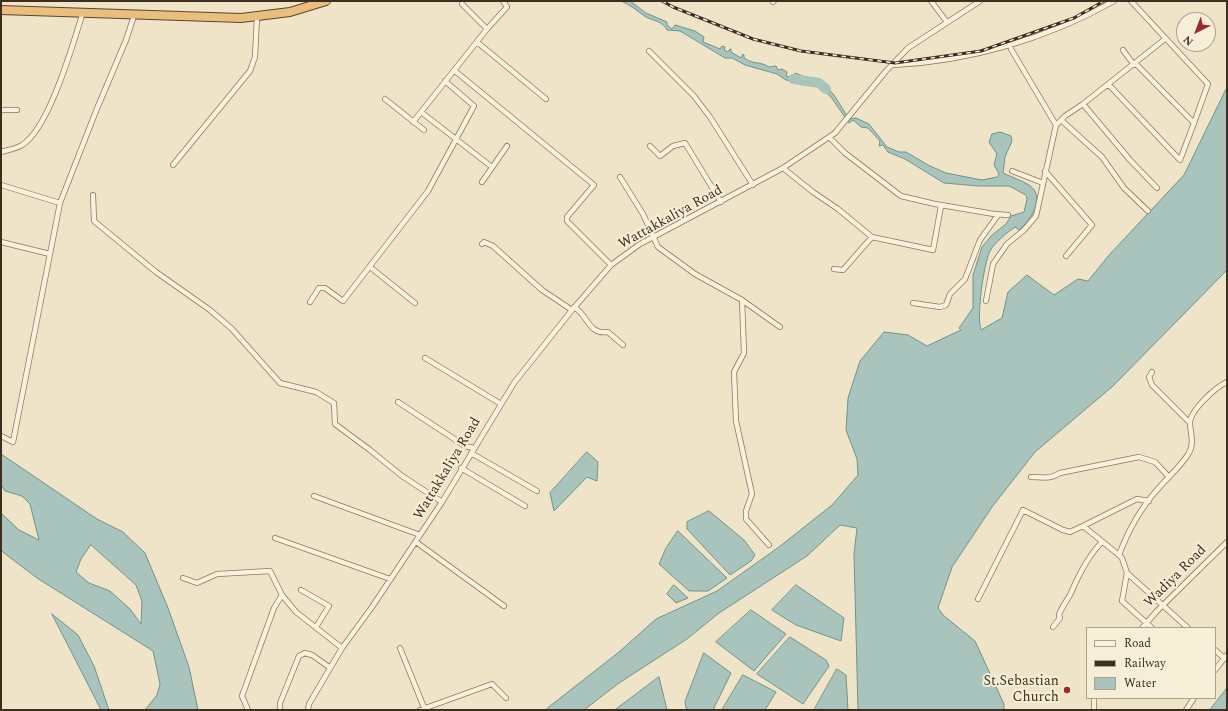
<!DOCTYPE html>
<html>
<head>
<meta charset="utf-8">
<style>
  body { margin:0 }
  #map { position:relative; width:1228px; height:711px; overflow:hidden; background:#f0e4c8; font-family:Spectral,serif }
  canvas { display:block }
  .frame { position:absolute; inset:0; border:2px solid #3d2e20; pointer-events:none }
  .legend { position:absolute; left:1086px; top:627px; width:130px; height:72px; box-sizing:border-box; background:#f7eed8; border:1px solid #ada18e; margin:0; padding:5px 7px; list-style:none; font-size:12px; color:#3d2e20 }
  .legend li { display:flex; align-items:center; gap:8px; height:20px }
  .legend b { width:20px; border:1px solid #ada18e }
  .north { position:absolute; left:1176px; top:12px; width:40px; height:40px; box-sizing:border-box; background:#f7eed8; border:1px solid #ada18e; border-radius:50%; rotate:222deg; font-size:11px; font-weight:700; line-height:16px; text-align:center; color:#3d2e20 }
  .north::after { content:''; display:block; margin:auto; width:14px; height:18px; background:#9e2a2b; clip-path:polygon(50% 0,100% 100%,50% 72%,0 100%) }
</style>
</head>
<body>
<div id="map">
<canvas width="1228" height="711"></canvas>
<div class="frame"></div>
<ul class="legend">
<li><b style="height:5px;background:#faf1dc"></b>Road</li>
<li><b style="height:5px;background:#3d2e20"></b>Railway</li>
<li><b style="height:11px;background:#a9c4bc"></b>Water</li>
</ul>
<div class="north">N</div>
</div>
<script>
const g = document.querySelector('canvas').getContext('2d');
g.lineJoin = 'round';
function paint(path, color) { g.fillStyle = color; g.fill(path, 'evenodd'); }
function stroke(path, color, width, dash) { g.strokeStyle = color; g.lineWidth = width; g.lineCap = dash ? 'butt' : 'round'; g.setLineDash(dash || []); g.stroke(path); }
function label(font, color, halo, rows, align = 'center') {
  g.font = font + ' Spectral,serif'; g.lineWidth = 4; g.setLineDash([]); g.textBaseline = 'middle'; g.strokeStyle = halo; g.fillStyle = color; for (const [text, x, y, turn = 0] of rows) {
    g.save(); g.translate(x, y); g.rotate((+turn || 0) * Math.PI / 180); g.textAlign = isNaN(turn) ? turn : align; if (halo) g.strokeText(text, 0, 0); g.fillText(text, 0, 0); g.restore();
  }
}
const water = new Path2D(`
  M621,1H630L646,13L667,22V25L672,29L675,25L695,31L704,37L703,42L720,49L722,46L725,47L724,50L728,52L730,49H731V52L741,58L743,54L744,55V58C754,65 760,61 769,67L776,66L778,70L782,69L787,72L786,76L793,78L795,73L803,76L808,84L821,81L834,95L849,119L856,118L869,124L887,147L899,152H906L928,165L946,173L982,180L997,177L999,174L994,165L997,154L989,142L992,134L1000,132L1011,136L1012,141L1005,157L1003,173C1011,177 1021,180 1029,185C1047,197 1030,221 1019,230L1015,227C1007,233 995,242 990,251C984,263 976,317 981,330L1002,318L1008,292L1027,275L1054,295L1078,279L1088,281L1110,254L1184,175L1227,87V270L1113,386L1035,452L992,507L952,567L938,608L943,615L975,641L1004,704V710H858L854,554L857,528L840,525L807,556L719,613L687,639L619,683L584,710H545L619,652L656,619L717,591L779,547L832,505L858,475L857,459L846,430L848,398L860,361L884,332L908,335L927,346L961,330L959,328L973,308V275L982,247L992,235L1006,224L1011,216L1024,212L1027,199L1026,195L1009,186H979L944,183L905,159L888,152L883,145L879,146L880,141L868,128L861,127L853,120L849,123L831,97L820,87L786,80L777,74L745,65L732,58H725L680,31L667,30C663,21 653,21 646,17C637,11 631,5 621,1Z
  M587,452L598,462L597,481L587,477L554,511L550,493Z
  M1,454L97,519L123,532L145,553L168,608L189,667L198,710H145L157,695L160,684L153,651L37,578L4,553L1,550V513L19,530L39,540L30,504L22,496L5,491L1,485ZM91,545L136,585L142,601L141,624L130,609L110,591L89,583L76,572L81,559Z
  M709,511L744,540L755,555L751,561L730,575L687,529V522Z
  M678,531L727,578L708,591H689L659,564L666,548Z
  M674,585L688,598L676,603L667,594Z
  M796,585L844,618L841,641L796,625L772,610Z
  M751,610L786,634L754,671L716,642Z
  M52,614L78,635L94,666L109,710H101L96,700Z
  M790,637L826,660L829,666L803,704L757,674Z
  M704,653L731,673L713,710H689L686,708L685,702Z
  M837,669L846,675L848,710H814Z
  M743,675L776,692L765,710H722Z
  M659,677L667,710H615Z
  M1227,688V710H1210Z`);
paint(water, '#a9c4bc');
stroke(water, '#6f938a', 1);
stroke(new Path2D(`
  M793,79L819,83L826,89`), '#a9c4bc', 10);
const minor = new Path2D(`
  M931,1L947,22
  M1131,1L1208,84L1194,123
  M773,2L774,1
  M462,4L487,29
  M477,42L546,99
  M1011,49L1056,125
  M1123,50L1134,65
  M649,51L694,96L710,117L753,185
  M893,65C970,61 1047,39 1114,1
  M455,71L594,185L567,217V221L611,265
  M1109,85L1180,160L1194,123L1135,63
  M385,99L424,130
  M1,110H17
  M1061,120L1102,157L1124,188L1148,211
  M413,122L421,112
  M829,137L845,153L901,196L935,204L994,214L1008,215
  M650,146L660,156L673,146L685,143L721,202
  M1,152C7,150 16,149 22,145C49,129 73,44 83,12
  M173,165L250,71L255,57L257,17
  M492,167L421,112L487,29L507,7L503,1
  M783,168L813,192L838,209L872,237L933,250L941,206
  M1012,171L1043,183
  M1045,171L1092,225L1066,256
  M620,177L643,214L658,247L695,274L742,300L780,327
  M482,182L507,146
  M1,185L60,203
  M1157,188L1130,160L1083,104L1165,39
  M93,195L94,221L156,272L210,310L232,329L280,383L316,392L334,403L335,424L370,450L402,476L442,502
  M1,242L50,254
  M482,244L484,242L493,246L542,290L572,310
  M370,267L415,303
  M834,269L843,270L872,237
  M742,300L744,353L734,372L736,421L752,494L746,511V519L769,545
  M986,301L993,264L1007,244L1024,230L1036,216L1056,125L1065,116L1083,104
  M310,302L319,288H325L343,301L428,191L474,106L445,81
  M913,303L940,307L946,305L950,294L965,279L980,240L998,215
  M574,307C589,316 588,335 608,332L623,345
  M425,358L501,404
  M1152,372L1149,377L1152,385L1190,423
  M398,402L465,446L473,448
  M1,436L13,442L60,203L96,111L126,40L133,19V14
  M471,453L537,491
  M461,468L525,506
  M1031,477C1043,477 1049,480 1060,473L1139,457L1155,462L1169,477
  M314,496L420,535
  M1083,526L1137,499L1149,501
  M275,538L390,579
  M416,542L504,606
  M1127,573L1188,628
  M183,578L197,583L217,574L270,571L282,595
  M301,590L329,606L316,627
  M978,599L1023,510L1063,530L1070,532L1083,526L1119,555
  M1053,627L1060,618L1059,615C1062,606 1067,601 1071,593C1079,574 1088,556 1102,542
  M1142,628L1157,611L1227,542
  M1152,628L1122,601L1127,573L1122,558L1119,555C1128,531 1140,509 1157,490C1167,478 1179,468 1187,456C1195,445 1191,436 1190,424C1189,411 1216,387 1227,382
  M400,648L425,710
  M1215,650L1224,658
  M1215,670L1227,655
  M1094,698V710
  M248,710L242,696L274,608L282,595L296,612L342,648
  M280,710V703L299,656L305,653L312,655L329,667
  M308,710L309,704L342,648L372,607L442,502L514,383L572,310L611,265L640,244L783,168L835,133L886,71L908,48L980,1
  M420,710L492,684L506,698
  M1186,710L1194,698`);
const trunk = new Path2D(`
  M1,10L241,18L290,12L326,1`);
stroke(minor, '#8d765c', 6);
stroke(trunk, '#5b4430', 10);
stroke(minor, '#faf1dc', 4.5);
stroke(trunk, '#eabe7c', 8);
const rail = new Path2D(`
  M662,1L673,7L753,39L801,51L895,63L981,51L1074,18L1104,1`);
stroke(rail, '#3d2e20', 3);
stroke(rail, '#f7eed8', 1.5, [4.5]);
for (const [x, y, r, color] of [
  [1067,690,4,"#9e2a2b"]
]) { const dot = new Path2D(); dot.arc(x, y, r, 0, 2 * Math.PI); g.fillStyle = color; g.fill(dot); stroke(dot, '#f7eed8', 1.5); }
label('14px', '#3d2e20', '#f7eed8', [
  ["Wattakkaliya Road",671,218,-29],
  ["Wattakkaliya Road",448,469,-59],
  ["Wadiya Road",1176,577,-45]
]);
label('14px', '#3d2e20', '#f7eed8', [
  ["St.Sebastian",1059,682],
  ["Church",1059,698]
], 'right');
</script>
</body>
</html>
